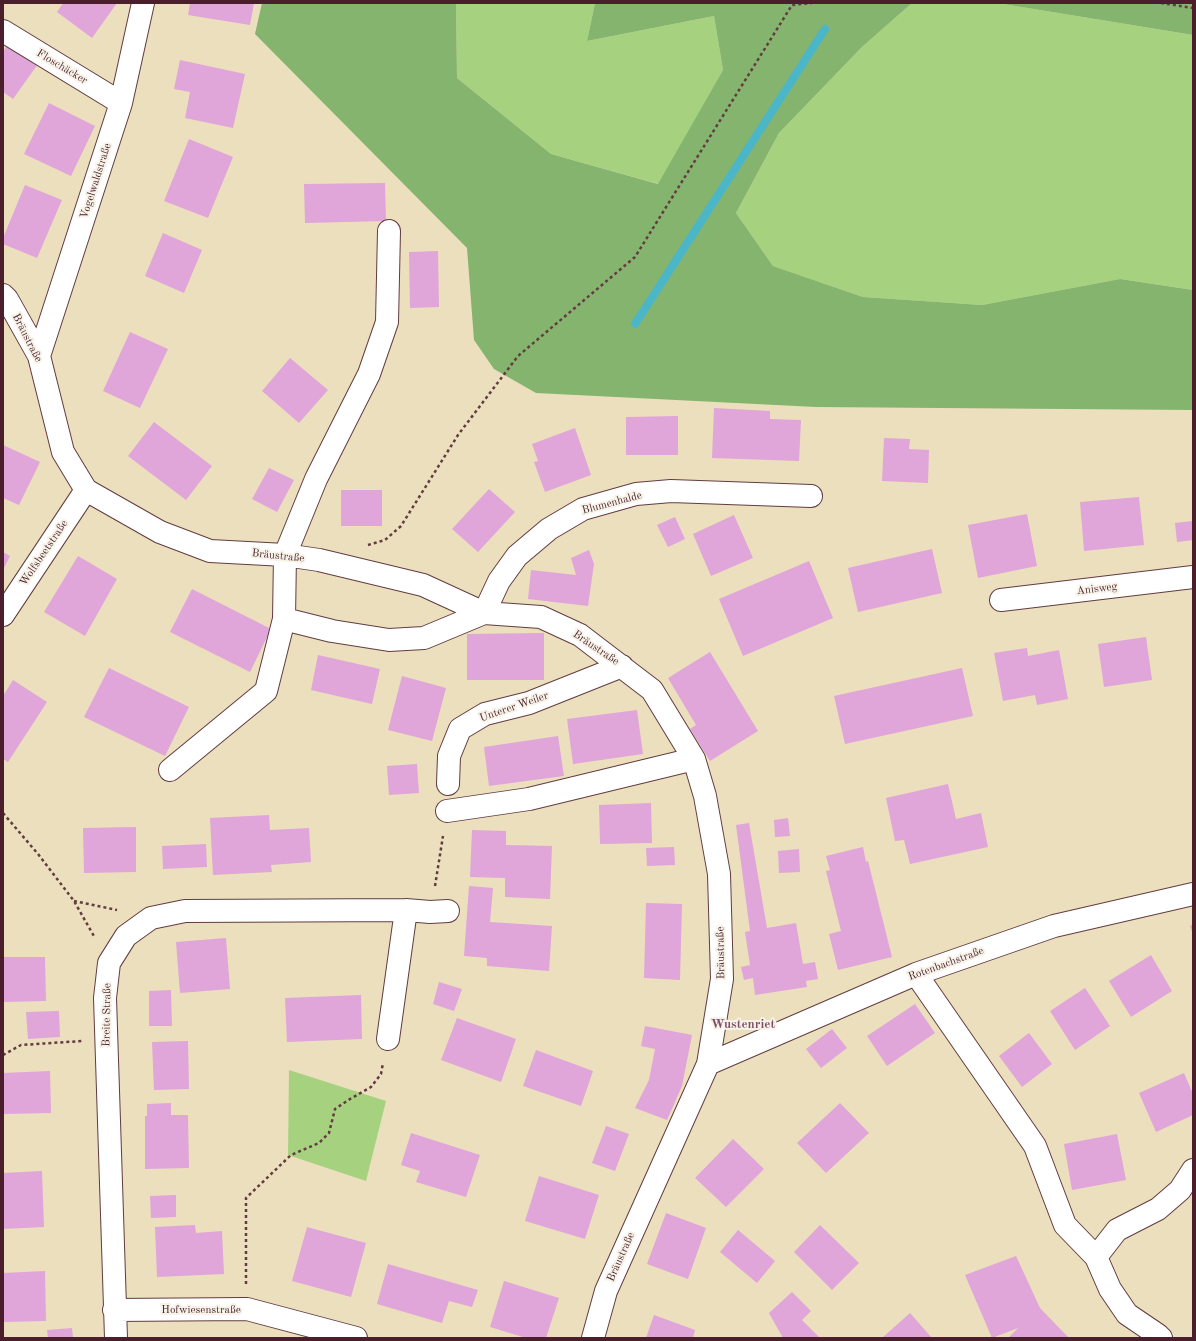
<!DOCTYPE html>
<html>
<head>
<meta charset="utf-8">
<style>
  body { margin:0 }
  #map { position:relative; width:1196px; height:1341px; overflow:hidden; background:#ecdfbd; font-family:"Old Standard TT",serif }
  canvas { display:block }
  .frame { position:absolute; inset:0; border:4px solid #4a1f2b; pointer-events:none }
</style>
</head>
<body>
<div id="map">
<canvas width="1196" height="1341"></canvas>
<div class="frame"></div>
</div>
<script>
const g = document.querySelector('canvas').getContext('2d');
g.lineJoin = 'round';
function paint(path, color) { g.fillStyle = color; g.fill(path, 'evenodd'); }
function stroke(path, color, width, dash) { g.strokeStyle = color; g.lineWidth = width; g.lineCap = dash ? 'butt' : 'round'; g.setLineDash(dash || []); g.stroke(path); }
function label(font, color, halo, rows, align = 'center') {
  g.font = font + ' "Old Standard TT",serif'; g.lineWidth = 4; g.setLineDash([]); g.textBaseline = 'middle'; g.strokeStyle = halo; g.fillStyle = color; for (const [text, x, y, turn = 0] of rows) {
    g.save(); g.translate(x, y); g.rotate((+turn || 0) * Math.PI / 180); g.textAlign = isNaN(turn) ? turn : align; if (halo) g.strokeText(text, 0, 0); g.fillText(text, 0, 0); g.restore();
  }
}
paint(new Path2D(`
  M456,3H595L587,41L714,16L723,70L659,184L551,154L457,78Z
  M912,3H997L1193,35V290L1120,279L982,305L863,297L773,266L736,213L779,133L862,47Z
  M289,1070L386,1101L366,1181L288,1155Z`), '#a6d27f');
paint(new Path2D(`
  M262,3H456L457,78L551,154L658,184L723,70L714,16L587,41L595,3H912L862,47L779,133L736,213L773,266L863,297L982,305L1120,279L1193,290V410L816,407L536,393L494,369L474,340L467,248L255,34Z
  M997,3H1193V35Z`), '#84b46e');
stroke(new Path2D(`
  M635,324L825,29`), '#4cb6c9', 8);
paint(new Path2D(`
  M63,3H117L92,38L57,12Z
  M190,3H254L250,25L188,15Z
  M8,44L38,64L13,99L3,92V52Z
  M180,60L245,74L233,128L185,118L190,92L174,89Z
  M49,103L95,126L71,176L24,154Z
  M189,139L233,157L208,218L164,201Z
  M385,183L386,221L305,223L304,184Z
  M25,185L62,200L37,258L3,244V238Z
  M163,233L202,250L184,293L145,276Z
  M438,251L439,307L410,308L409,252Z
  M130,332L168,349L140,408L103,391Z
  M290,358L328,390L299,423L262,391Z
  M714,408L770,411V419L801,420L799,461L712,458Z
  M678,416V455H626V417Z
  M154,422L212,466L186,500L128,456Z
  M575,428L591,475L545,492L534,462L538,461L532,444Z
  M884,438L910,439L909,449L929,450L928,483L882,481Z
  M3,445L40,462L19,505L3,498Z
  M269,468L294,480L277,512L252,499Z
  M489,489L515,512L478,552L452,529Z
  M341,490H382V526H341Z
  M1139,497L1144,545L1084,551L1080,502Z
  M1027,514L1037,566L978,578L968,525Z
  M734,515L753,558L711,576L693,534Z
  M675,517L685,539L668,547L657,525Z
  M1193,521V540L1177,542L1175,523Z
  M932,549L942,593L858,612L848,568Z
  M589,550L594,564L588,606L528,599L531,570L576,575L571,558Z
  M3,552L10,556L3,570Z
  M78,556L117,579L85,636L44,612Z
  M809,561L833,618L743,656L719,599Z
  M192,589L271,629L250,672L170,632Z
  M544,633V680H467V634Z
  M1146,637L1152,680L1104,687L1098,644Z
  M1027,648L1028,656L1059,650L1068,699L1037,705L1035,695L1003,701L994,653Z
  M710,652L758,731L710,761L690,729L696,725L668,678Z
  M318,655L380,669L372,704L311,690Z
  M109,668L189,707L165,756L84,717Z
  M962,668L973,716L845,744L834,696Z
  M402,676L446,688L432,741L388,730Z
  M13,680L47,702L8,762L3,759V696Z
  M637,710L643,754L573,764L567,719Z
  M558,736L564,776L489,786L484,747Z
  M417,764L419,793L389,795L387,766Z
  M948,784L956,819L981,813L988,847L910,864L904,840L895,841L886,798Z
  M651,803L652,843L600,844L599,805Z
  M269,815L270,830L309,828L311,862L271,865L272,872L213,875L210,818Z
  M788,818L790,836L775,837L774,820Z
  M749,823L767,928L796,923L803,964L815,962L818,979L806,981L807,987L755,995L753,978L744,980L741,967L750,965L745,932L750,931L736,825Z
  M136,827V872L84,873L83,828Z
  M472,830L506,831V845L552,846L550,899L505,897V878L470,877Z
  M206,844L207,867L163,869L162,846Z
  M674,847L675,865L647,866L646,848Z
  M863,847L866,862L868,861L892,957L838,970L829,934L841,931L826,871L830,870L826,856Z
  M799,849L800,872L779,873L778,851Z
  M469,886L493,888L490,922L552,926L549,971L487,966V958L464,956Z
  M646,903L682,904L680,980L644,978Z
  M1193,924V935L1190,926Z
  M226,938L230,989L180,993L176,942Z
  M1151,955L1172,991L1131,1017L1109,981Z
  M3,957H45L46,1001L3,1002Z
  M439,982L462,989L454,1011L433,1004Z
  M1085,988L1110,1026L1075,1050L1050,1011Z
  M171,990L172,1026H149V991Z
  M361,995L362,1039L287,1042L285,998Z
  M915,1004L935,1033L887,1066L867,1036Z
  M59,1011L60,1037L28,1039L26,1012Z
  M457,1018L516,1039L501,1082L441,1060Z
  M645,1026L692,1035L682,1086L667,1120L635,1108L649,1080L655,1049L641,1046Z
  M832,1029L847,1048L821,1068L806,1049Z
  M1029,1033L1052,1064L1022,1087L999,1056Z
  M188,1041L189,1089L154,1090L152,1042Z
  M536,1050L593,1071L581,1106L523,1086Z
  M50,1071L51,1113L3,1114V1073Z
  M1184,1073L1193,1094V1115L1156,1132L1139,1093Z
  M171,1103V1115H188L189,1168L145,1169V1116H147V1104Z
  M840,1103L869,1133L826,1173L797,1143Z
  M606,1126L629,1134L615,1171L592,1163Z
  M411,1133L480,1155L466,1197L416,1182L420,1171L401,1165Z
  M1117,1134L1126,1180L1072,1190L1064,1144Z
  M733,1139L764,1169L726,1207L695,1178Z
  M42,1171L44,1227L3,1229V1173Z
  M539,1176L599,1195L585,1239L525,1221Z
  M176,1195V1217L151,1218L150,1196Z
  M666,1213L706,1228L688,1279L647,1264Z
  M195,1225L196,1233L222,1231L224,1274L157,1277L155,1227Z
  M820,1225L859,1263L832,1290L794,1252Z
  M307,1227L366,1243L351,1297L292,1281Z
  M738,1230L775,1261L757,1283L720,1252Z
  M1016,1256L1040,1308L1069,1338H1008L1018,1328L992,1338L965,1275Z
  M388,1264L478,1290L472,1307L449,1301L442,1323L377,1304Z
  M45,1271L46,1321L3,1322V1273Z
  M504,1281L559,1298L546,1338H526L490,1327Z
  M792,1292L811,1311L802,1320L820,1338H783L769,1313Z
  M910,1313L932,1338H882Z
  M654,1315L695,1330L693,1338H646Z
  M72,1328L73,1338H48L47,1330Z`), '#e0a5d9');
const minor = new Path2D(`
  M3,31L121,103
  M389,231L387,322L369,374L316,479L285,555L284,619L332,631L389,640L424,638L484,613L499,581L517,556L549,529L583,509L636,494L671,491L811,496
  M3,295L7,299L39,356L63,452L86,490L160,532L210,551L285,555L319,560L423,585L484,613L541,617L580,635L652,690L694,759L705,796L719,874L722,979L708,1064L606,1291L593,1338
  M39,356L121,103L143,3
  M1001,600L1193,577
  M3,615L86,490
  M170,770L266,691L284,619
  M448,784L449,756L460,729L485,714L529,703L622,666
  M447,811L529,799L694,759
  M916,974L1035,1146L1065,1225L1096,1257L1110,1289L1127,1314L1158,1335L1161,1338
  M388,1039L406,910
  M708,1064L916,974L1054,926L1193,894
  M1096,1257L1117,1230L1158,1209L1180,1190L1193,1170
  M114,1310L247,1309L356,1338
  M116,1338L105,998L109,963L126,936L151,918L185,911L406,910L430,912L448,911`);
stroke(minor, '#623c41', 24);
stroke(new Path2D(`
  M1161,3L1193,8
  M368,545L385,540L401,526L458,435L518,356L635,257L792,5L812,3
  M3,813L38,854L74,901L95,938
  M435,886L443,836
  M74,901L117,910
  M3,1055L21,1045L82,1041
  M246,1284V1198L291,1155L319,1143L329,1133L335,1109L350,1099L371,1087L381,1074L383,1063`), '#623c41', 2.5, [3, 3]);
stroke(minor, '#fff', 22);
label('11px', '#4a1f2b', '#f7f3e8', [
  ["Floschäcker",62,67,31],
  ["Vogelwaldstraße",96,181,-72],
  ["Bräustraße",27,338,63],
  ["Blumenhalde",612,503,-15],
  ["Wolfsbeetstraße",44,553,-56],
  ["Bräustraße",278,556,6],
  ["Anisweg",1097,589,-7],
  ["Bräustraße",596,648,34],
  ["Unterer Weiler",514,707,-19],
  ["Bräustraße",721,953,-91],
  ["Rotenbachstraße",946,964,-20],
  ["Breite Straße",107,1015,-89],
  ["Bräustraße",621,1257,-66],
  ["Hofwiesenstraße",201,1310]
]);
label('bold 13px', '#7e4e68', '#f7f3e8', [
  ["Wustenriet",743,1025]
]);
</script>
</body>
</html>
